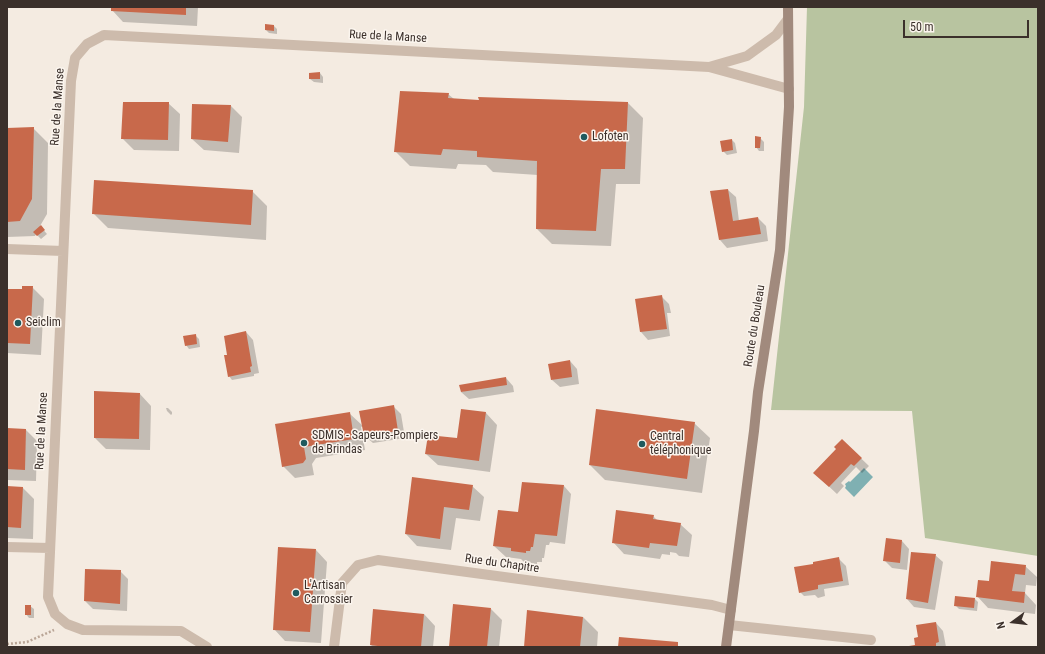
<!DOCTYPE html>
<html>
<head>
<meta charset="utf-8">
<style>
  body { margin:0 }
  #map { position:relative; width:1045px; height:654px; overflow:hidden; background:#f4ebe1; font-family:"Roboto Condensed",sans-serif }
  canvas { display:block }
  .frame { position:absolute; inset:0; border:8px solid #3b302b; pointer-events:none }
  .north { position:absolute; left:993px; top:602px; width:40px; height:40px; -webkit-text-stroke:3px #fbf5ee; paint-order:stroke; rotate:255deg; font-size:11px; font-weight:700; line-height:16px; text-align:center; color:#3b302b }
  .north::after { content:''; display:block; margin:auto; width:14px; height:18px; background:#3b302b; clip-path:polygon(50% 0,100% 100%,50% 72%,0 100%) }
  .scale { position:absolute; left:903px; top:20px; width:126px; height:18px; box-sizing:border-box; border:2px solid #3b302b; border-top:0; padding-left:5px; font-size:12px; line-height:14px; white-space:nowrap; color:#3b302b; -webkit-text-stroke:3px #fbf5ee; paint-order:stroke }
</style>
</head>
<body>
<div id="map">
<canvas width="1045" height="654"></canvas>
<div class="frame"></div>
<div class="north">N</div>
<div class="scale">50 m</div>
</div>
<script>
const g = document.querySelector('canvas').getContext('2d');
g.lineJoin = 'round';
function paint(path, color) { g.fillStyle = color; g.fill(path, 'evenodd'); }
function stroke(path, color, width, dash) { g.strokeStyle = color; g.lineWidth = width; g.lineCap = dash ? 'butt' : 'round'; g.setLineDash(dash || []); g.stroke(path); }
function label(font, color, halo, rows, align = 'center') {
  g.font = font + ' "Roboto Condensed",sans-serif'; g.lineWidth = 3; g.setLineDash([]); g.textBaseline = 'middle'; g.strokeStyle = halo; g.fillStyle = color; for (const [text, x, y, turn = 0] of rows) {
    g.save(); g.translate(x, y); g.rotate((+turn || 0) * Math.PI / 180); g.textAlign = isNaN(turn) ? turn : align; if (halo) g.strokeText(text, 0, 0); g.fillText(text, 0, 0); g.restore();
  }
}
paint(new Path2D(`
  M807,7H1038V556L925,538L912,411L771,410L804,107Z`), '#b8c4a0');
paint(new Path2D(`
  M864,468L873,477L854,497L845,488L846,486L845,484L849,481L850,482Z`), '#7fb0b2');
paint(new Path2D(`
  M112,7H198L197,26L123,22L112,10Z
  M274,26L277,29V34L269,33L266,30Z
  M320,73L323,77V83L314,82L310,79Z
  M448,94L454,99L480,101L628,103L643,118L640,184H616L611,246L552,244L537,229L538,175L493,172L486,165L458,164L456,169L410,166L395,151Z
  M168,103L180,114L179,151L134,150L122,138Z
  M231,106L242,117L239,153L204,150L192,139Z
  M33,128L48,143L47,214L40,226L47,234L41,239L36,234L35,236L7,237V129Z
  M760,138L764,142V151H759L756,147Z
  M732,140L735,143L737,153L727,155L723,151Z
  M728,190L736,197L739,221L758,218L766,226L768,241L727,248L720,240L711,192Z
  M252,191L267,206L266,240L108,228L93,213Z
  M32,287L44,299L41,355L7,353V290H23Z
  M662,297L669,304L671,313H667L670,336L648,340L641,332L636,300Z
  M246,332L253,340L259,373L254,374V376L232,380L229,376L228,356Z
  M195,335L199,339L200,347L189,349L186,345Z
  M570,361L577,369L579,384L560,387L552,380Z
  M506,378L513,386L514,392L469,399L461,392Z
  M140,394L151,406L150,450L106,449L95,438Z
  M393,406L401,414L405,438L373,443L365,436Z
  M166,408H168L172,412V414L171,415L167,411Z
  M462,410L486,413L497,425L490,472L438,465L426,454L458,439Z
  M349,413L363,426L361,427L365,450L316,458L312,464L314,475L295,478L283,466L276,425Z
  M694,423L710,438L702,493L605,480L590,465Z
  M7,429L26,430L37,441L36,481L7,480Z
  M842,440L869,466L862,473L856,467L841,483L844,486L837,494L822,480Z
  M413,478L472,486L484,497L480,521L456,518L451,550L417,546L406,534Z
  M564,486L571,494L565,544L550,542L549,545H546L544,558H542V562H537V564L524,562L521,559L506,557L494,546L519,513Z
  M7,487L23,488L34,499L33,539L7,538Z
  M653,516L658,521L680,524L692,535L689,557L679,556L676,553L670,552V555L662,554L660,559L624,554L613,542Z
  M902,541L909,549L907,570L892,568L884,560Z
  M316,550L327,562L321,643L285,641L274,629Z
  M935,555L943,562L935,610L914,607L907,599Z
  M838,558L846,566L849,585L824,589L825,596L818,598L815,595L804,596L800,592Z
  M1025,566L1037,577L1036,586L1026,585L1025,593L1036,605L1035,614L988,608L977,596L990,582Z
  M120,571L128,579L127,611L93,609L85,601Z
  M975,599L978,602L977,611L959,609L955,605Z
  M30,606L34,609V618H29L26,614Z
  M491,609L502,620L499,647H450Z
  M528,611L583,617L598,632L597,647H525Z
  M424,614L435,626L433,647H373L371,645Z
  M936,623L943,631L946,647H911L917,645L919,640Z`), '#0003');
paint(new Path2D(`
  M111,7H186V15L111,11Z
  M265,24L274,25V31L265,30Z
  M320,72V79H309V73Z
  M400,91L449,93L448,98L479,100L478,97L628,102L625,169H601L596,231L536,229L537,161L477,157V151L443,149L441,155L394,152Z
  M123,102H169L168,140L121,139Z
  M192,104L231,105L228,142L191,139Z
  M34,127L32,199L20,221L7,222V128Z
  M755,136L761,137L760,148H755Z
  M732,139L733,150L722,152L720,141Z
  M94,180L253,190L251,225L92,214Z
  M728,189L733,221L758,217L761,234L719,240L710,191Z
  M41,225L45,230L37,236L33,232Z
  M22,286H33L30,344L7,343V289H22Z
  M662,295L667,329L640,332L635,299Z
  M246,331L252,366L250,367L251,372L228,377L224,355H227L224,336Z
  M196,334L197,344L185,346L183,336Z
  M570,360L572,377L551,380L548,364Z
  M506,377L507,385L461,392L459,385Z
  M94,391L140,393L139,439L94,438Z
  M394,405L398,431L364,436L359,411Z
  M461,409L486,412L479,461L425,454L428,435L457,438Z
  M596,409L695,422L687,479L589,465Z
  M350,412L354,439L304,447L306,459L303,463L282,467L275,424Z
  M7,428L26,429L25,470L7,469Z
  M842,439L862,458L854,466L851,464L829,487L813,473L836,449L834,447Z
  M412,477L473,485L469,510L444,507L440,539L405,534Z
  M522,482L564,485L557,536L535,534L533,547H531L530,551H526V553L511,551V548L493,546L498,510L518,512Z
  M7,486L23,487L21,528L7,527Z
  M616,510L654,515L653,519L681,523L677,546L650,543L649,548L612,543Z
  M886,538L902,540L900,563L883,561Z
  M278,547L316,549L310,632L273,630Z
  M911,552L936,554L928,603L906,599Z
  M839,557L843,581L818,585V589L799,593L794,567L813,564V562Z
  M991,561L1026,565L1025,575L1015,574L1012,591L1025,592L1024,603L976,597L978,580L989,581Z
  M85,569L121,570L120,604L84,601Z
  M955,596L975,598L974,608L954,606Z
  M453,604L491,608L487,647H449Z
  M25,605H31V615H25Z
  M373,609L424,614L421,647H385L370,645Z
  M527,610L583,617L580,647H524Z
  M936,622L939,642L936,643V647H910L909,646L915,645L914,638L918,637L916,625Z
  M619,637L678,642V647H618Z`), '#c8694b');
stroke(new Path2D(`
  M7,644L27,642L54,630`), '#b9a596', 2.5, [2, 2]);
stroke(new Path2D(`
  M709,67L747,56L776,35L788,19
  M7,249L63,251
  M7,547L50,548
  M729,625L871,640
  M207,647L181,631L83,630L67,624L55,614L48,597L71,81L75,58L87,44L104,35L709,67L789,89
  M334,647L342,583L358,565L378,560L712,605L731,610`), '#cdbbac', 10);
stroke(new Path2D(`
  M726,647L754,431L758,392L780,250L789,107L788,7`), '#a18a7d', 10);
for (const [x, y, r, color] of [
  [584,137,4,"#1f5a5e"],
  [18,323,4,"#1f5a5e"],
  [304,443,4,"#1f5a5e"],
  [642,444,4,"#1f5a5e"],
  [296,593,4,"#1f5a5e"]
]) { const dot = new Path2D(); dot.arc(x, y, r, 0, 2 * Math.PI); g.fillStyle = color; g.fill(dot); stroke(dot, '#fbf5ee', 1.5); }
label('12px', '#3b302b', '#fbf5ee', [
  ["Rue de la Manse",388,37,3],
  ["Rue de la Manse",58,107,-86],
  ["Route du Bouleau",755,326,-81],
  ["Rue de la Manse",42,431,-87],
  ["Rue du Chapitre",502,564,8]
]);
label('12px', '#3b302b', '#fbf5ee', [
  ["Lofoten",592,137],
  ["Seiclim",26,323],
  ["SDMIS - Sapeurs-Pompiers",312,436],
  ["de Brindas",312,450],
  ["Central",650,437],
  ["téléphonique",650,451],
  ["L'Artisan",304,586],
  ["Carrossier",304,600]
], 'left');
</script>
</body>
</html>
